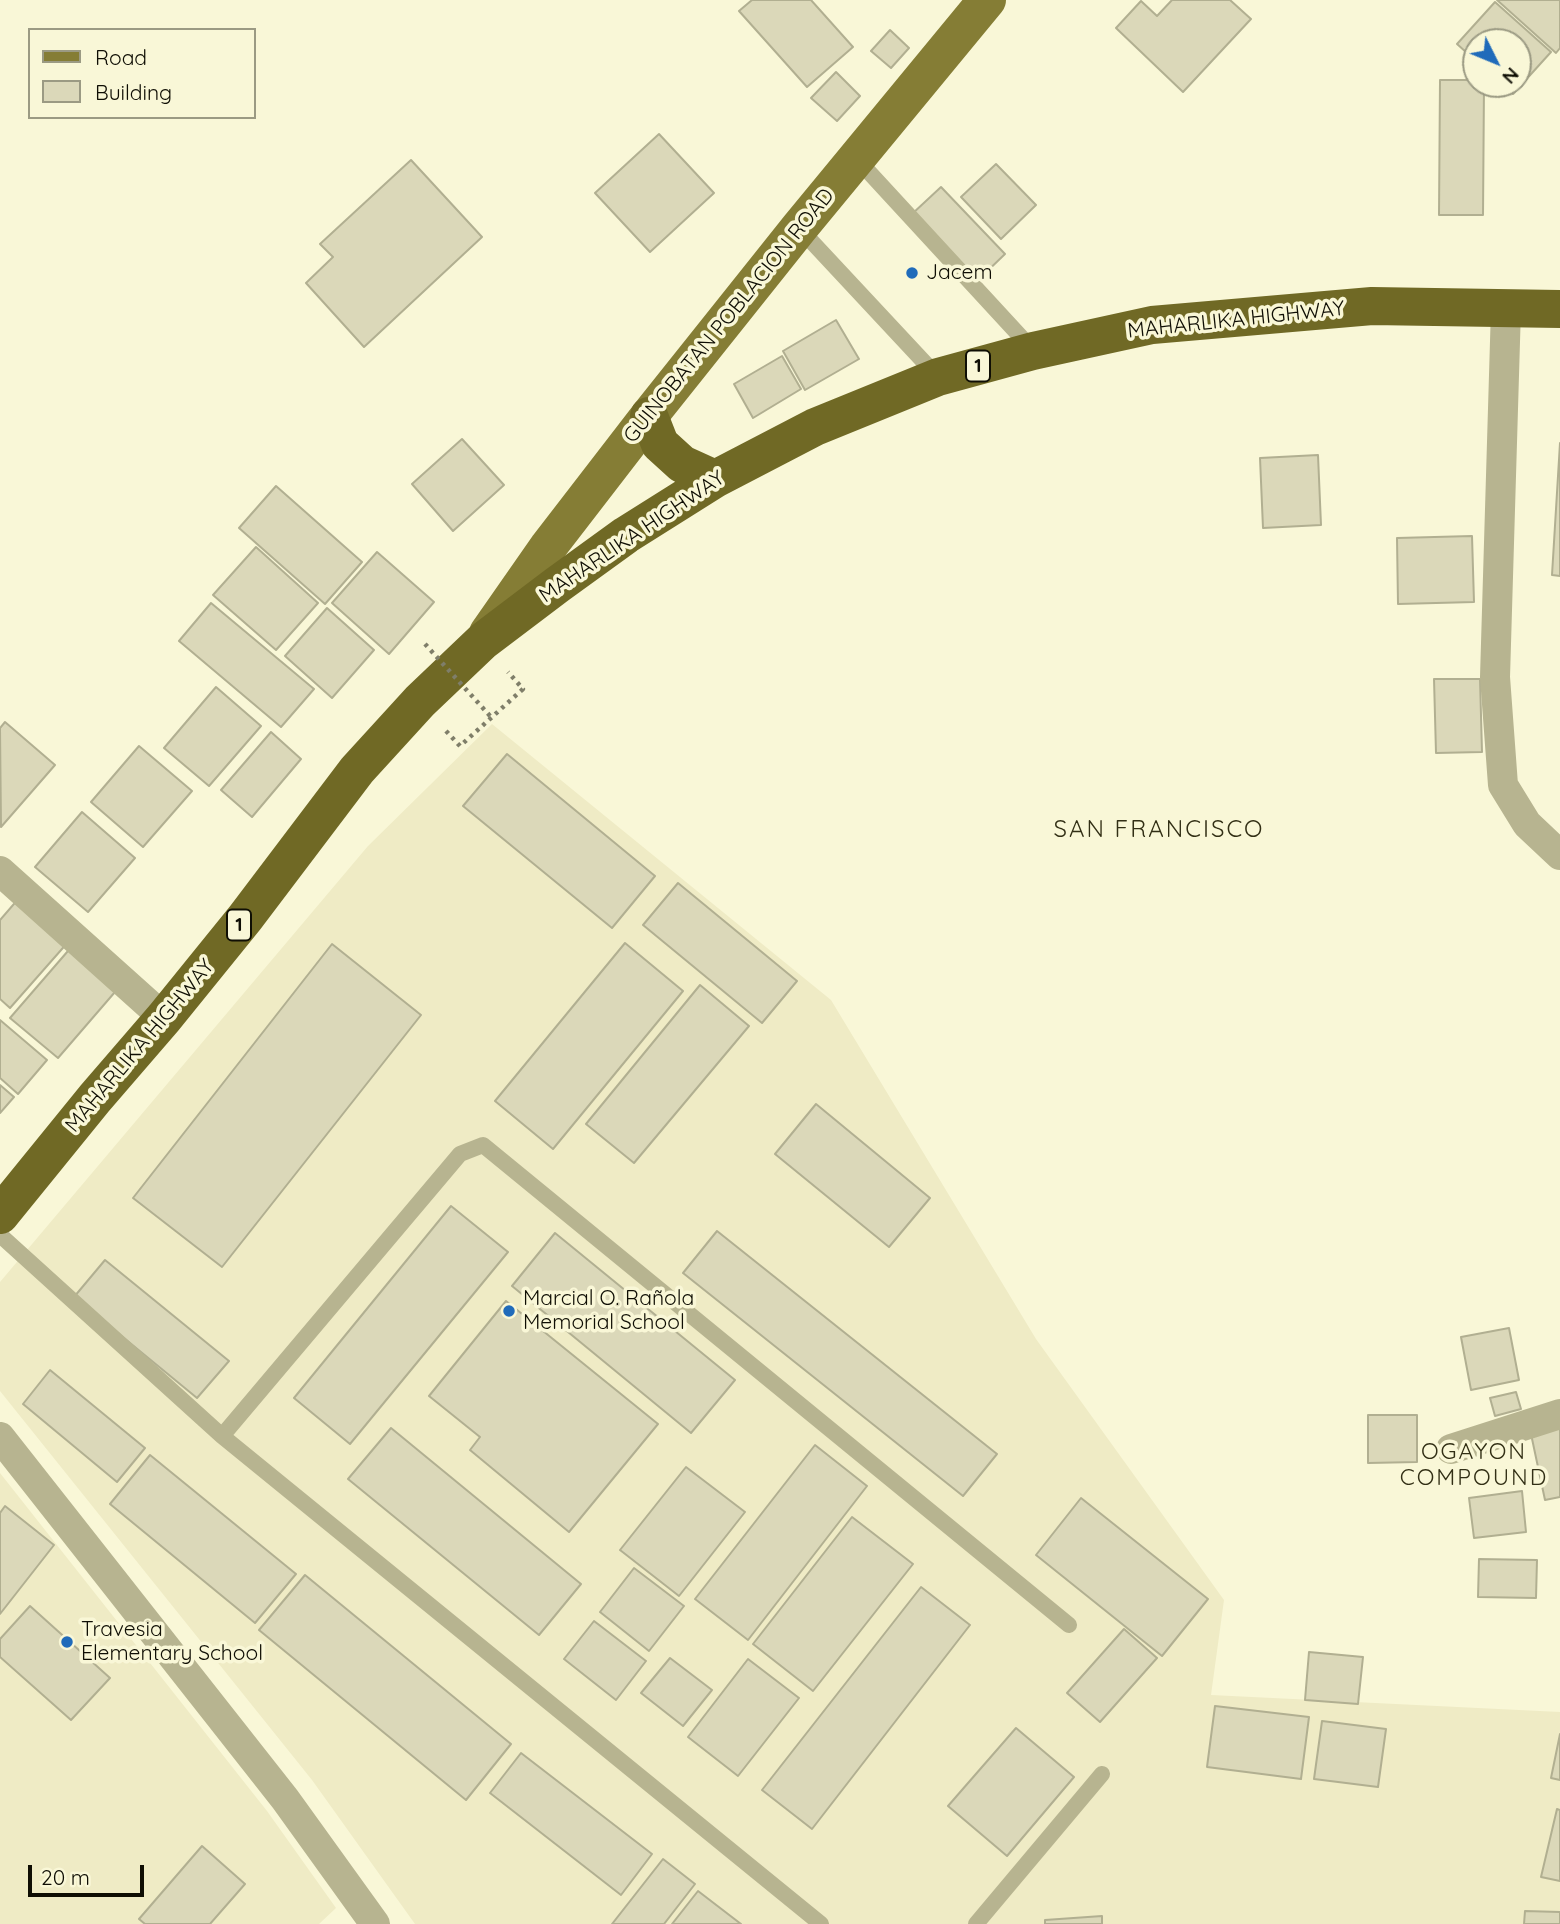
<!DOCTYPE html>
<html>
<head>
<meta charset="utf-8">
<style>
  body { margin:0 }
  #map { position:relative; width:1560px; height:1924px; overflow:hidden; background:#f9f7d7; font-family:Quicksand,sans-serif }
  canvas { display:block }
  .legend { position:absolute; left:28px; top:28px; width:228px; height:91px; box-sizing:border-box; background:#f9f7d7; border:2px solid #9b9a83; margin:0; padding:9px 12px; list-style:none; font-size:21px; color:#0f0e04 }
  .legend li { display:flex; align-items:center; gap:14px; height:35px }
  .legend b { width:35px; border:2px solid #9b9a83 }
  .north { position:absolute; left:1462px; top:28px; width:70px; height:70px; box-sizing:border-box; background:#f9f7d7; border:2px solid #9b9a83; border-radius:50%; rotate:133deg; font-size:19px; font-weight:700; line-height:28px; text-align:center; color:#0f0e04 }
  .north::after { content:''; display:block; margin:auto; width:24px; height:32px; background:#206bba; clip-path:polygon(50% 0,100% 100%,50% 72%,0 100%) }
  .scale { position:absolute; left:28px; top:1865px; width:116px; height:32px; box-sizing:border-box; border:4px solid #0f0e04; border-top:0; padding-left:9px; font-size:21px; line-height:24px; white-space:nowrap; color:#0f0e04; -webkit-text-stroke:5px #f9f7d7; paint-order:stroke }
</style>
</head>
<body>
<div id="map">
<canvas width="1560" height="1924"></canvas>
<ul class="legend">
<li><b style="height:9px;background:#857d35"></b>Road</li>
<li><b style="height:19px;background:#dbd8b9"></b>Building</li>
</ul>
<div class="north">N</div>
<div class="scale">20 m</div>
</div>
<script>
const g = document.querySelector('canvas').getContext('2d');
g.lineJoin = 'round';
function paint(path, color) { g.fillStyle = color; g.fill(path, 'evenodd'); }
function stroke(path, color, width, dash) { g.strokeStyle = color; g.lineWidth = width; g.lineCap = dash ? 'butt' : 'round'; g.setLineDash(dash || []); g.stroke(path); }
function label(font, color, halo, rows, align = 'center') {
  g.font = font + ' Quicksand,sans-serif'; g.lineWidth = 7; g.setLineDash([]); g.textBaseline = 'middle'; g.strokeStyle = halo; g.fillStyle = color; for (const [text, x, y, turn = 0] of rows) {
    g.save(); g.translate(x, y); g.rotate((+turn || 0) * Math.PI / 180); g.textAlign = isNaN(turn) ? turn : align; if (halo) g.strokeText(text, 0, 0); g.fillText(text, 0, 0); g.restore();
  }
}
paint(new Path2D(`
  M492,724L831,1000L1036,1339L1224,1600L1211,1695L1560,1712V1924H415L312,1780L0,1391V1282L368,846Z
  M0,1473L267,1811L336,1908L319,1924H0Z`), '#efebc5');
const building = new Path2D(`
  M752,0H811L853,47L807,87L739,11Z
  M1172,0H1230L1251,19L1183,92L1116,28L1141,1L1157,16Z
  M1497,0H1560V48L1556,53Z
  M1495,2L1551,52L1513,94L1502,84H1518V42H1476V61L1457,44Z
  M890,30L909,48L891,68L871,51Z
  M836,72L860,96L837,121L811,98Z
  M1440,80H1476V84H1484L1483,215H1439Z
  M659,134L714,193L650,252L595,193Z
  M411,160L482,237L364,347L306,283L333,257L320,244Z
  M996,164L1036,205L1001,239L961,197Z
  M941,187L1005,254L977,281L912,214Z
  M836,320L859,359L805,390L783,351Z
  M782,356L801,389L753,418L734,384Z
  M462,439L504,485L453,531L412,484Z
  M1560,443V576L1552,575Z
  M1318,455L1321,525L1263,528L1260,458Z
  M276,486L362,562L325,604L239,528Z
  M1472,536L1474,602L1398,604L1397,538Z
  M256,547L318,603L276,650L213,595Z
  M377,552L434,602L389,654L332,603Z
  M211,603L314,689L281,727L179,641Z
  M327,608L374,650L332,698L285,656Z
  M1434,679H1480L1482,752L1436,753Z
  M216,687L261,726L209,786L164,748Z
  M5,722L55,765L1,827L0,728Z
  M271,732L301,759L252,817L221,790Z
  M139,746L192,791L143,847L91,802Z
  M507,754L655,876L612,928L463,806Z
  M82,812L135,858L88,912L35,867Z
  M678,883L797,981L762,1023L643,925Z
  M20,897L69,941L10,1008L0,999V920Z
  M625,943L683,991L553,1149L495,1101Z
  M74,944L121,985L58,1058L10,1018Z
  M332,944L421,1015L222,1267L133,1198Z
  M700,985L749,1026L634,1163L586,1124Z
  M0,1020L47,1060L18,1094L0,1078Z
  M0,1085L14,1097L0,1113Z
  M816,1104L930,1198L889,1247L775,1154Z
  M451,1206L508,1252L350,1444L294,1398Z
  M717,1231L997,1454L963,1496L683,1273Z
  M555,1233L735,1380L691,1433L512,1286Z
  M105,1260L229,1361L197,1398L74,1297Z
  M506,1301L658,1424L569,1532L470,1450L480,1437L429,1396Z
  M1509,1328L1519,1380L1471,1390L1461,1337Z
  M50,1370L145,1448L117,1482L23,1404Z
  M1516,1392L1521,1409L1495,1416L1490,1398Z
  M1368,1415H1417V1462L1368,1463Z
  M391,1428L581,1584L539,1635L348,1479Z
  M1560,1428V1497L1545,1500L1531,1434Z
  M815,1445L867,1486L748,1640L695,1599Z
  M150,1455L296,1574L255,1623L110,1504Z
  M686,1467L745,1512L679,1596L620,1550Z
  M1522,1491L1526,1532L1474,1538L1469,1498Z
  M1081,1498L1208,1599L1162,1656L1036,1555Z
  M5,1506L54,1545L0,1614V1513Z
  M852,1517L913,1564L813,1691L753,1644Z
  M1479,1559L1537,1560L1536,1598L1478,1597Z
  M634,1568L684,1606L649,1651L600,1612Z
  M305,1575L511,1744L466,1800L259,1630Z
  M921,1587L970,1625L812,1829L762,1790Z
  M30,1606L110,1678L71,1720L0,1657V1639Z
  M594,1621L646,1661L616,1700L564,1659Z
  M1124,1629L1157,1658L1100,1722L1067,1693Z
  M1309,1652L1363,1657L1358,1704L1305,1700Z
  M670,1658L712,1690L683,1726L641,1693Z
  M748,1659L799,1698L738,1776L688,1737Z
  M1215,1706L1309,1717L1301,1779L1207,1767Z
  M1322,1721L1386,1729L1378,1787L1314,1779Z
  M1016,1728L1074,1777L1007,1856L948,1806Z
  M1560,1734V1780L1551,1778Z
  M521,1753L652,1854L621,1895L490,1793Z
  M1557,1809L1560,1810V1881L1541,1877Z
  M202,1846L245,1884L210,1924H145L139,1919Z
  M663,1859L695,1884L664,1924H612Z
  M698,1891L741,1924H672Z
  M1525,1911L1560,1912V1924H1524Z
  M1102,1916V1924H1045V1920Z`);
paint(building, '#dbd8b9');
stroke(building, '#b1af91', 2);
stroke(new Path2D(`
  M446,731L460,746L523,689L508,672`), '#7f7e69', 4.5, [3.5, 5]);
stroke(new Path2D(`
  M856,158L1032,349
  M799,228L938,377
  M0,1235L222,1436L821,1924
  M222,1436L460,1154L483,1145L1069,1625
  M976,1924L1102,1774`), '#b7b490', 16);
stroke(new Path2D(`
  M1506,308L1495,677L1503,785L1527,824L1560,855
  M0,871L164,1018
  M0,1437L285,1799L375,1924
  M1451,1449L1560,1414`), '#b7b490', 30);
stroke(new Path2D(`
  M488,633L548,547L649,416L799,228L987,0`), '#857d35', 38);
stroke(new Path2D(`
  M649,416L660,444L682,464L715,479
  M0,1215L95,1098L164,1018L245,918L357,770L420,701L483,641L557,585L626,535L715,479L815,427L938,377L1033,351L1152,325L1372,306L1560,309`), '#706925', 38);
stroke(new Path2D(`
  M425,644L491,717`), '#7f7e69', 4.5, [3.5, 5]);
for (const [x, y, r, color] of [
  [912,273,7,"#206bba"],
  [509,1311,7,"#206bba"],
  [67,1642,7,"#206bba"]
]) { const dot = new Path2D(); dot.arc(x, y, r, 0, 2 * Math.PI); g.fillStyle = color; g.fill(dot); stroke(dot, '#f9f7d7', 2.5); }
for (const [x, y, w] of [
  [978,366,24],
  [239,925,24]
]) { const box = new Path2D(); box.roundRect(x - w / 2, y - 15.5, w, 31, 5); g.fillStyle = '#f9f7d7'; g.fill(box); stroke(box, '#0f0e04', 2); }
label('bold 19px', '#0f0e04', null, [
  ["1",978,366],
  ["1",239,925]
]);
label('21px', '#0f0e04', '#f9f7d7', [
  ["Jacem",926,273],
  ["Marcial O. Rañola",523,1299],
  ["Memorial School",523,1323],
  ["Travesia",81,1630],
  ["Elementary School",81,1654]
], 'left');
label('21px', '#0f0e04', '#f9f7d7', [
  ["GUINOBATAN POBLACION ROAD",729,316,-51],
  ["MAHARLIKA HIGHWAY",1236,320,-6],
  ["MAHARLIKA HIGHWAY",632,537,-34],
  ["MAHARLIKA HIGHWAY",140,1046,-50]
]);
g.letterSpacing = '2px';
label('23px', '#322f15', '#f9f7d7', [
  ["OGAYON",1474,1452],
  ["COMPOUND",1474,1478]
]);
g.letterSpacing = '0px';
g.letterSpacing = '2px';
label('24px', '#322f15', '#f9f7d7', [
  ["SAN FRANCISCO",1159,830]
]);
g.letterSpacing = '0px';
</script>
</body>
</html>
